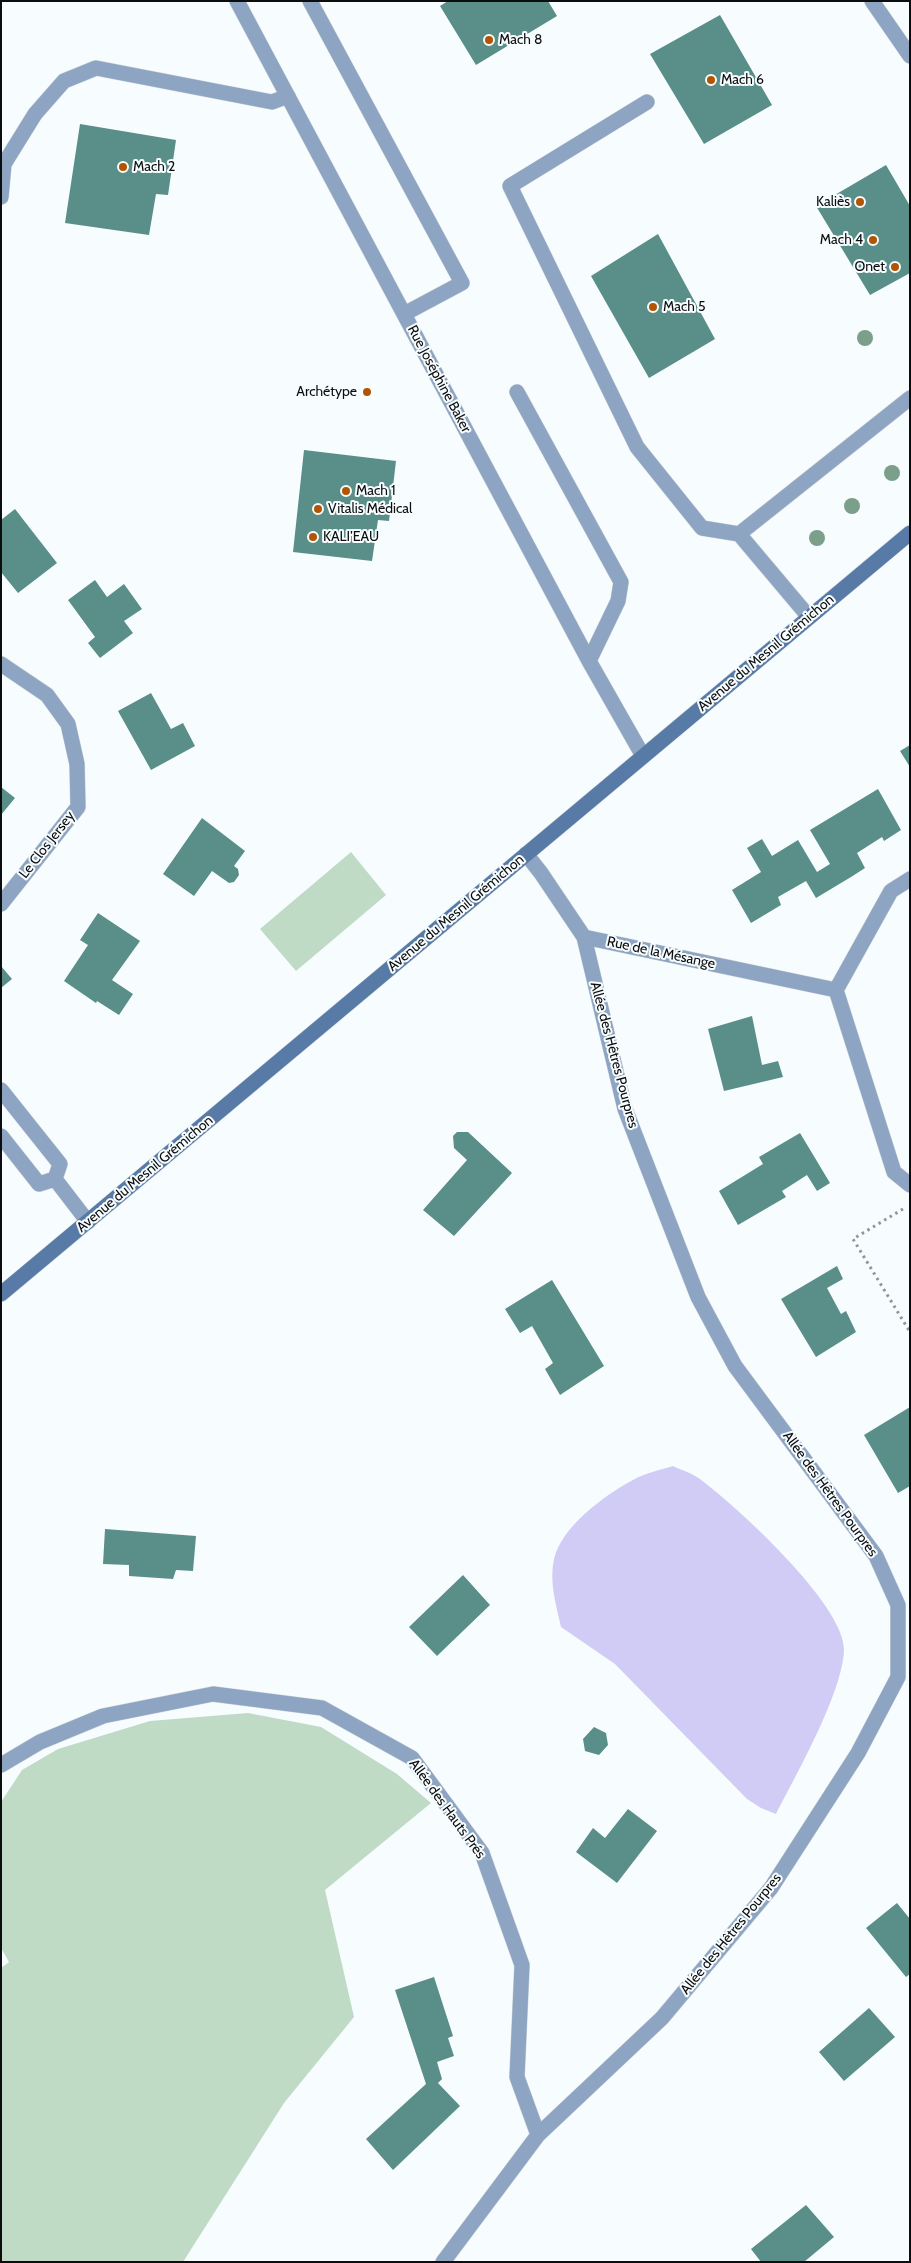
<!DOCTYPE html>
<html>
<head>
<meta charset="utf-8">
<style>
  body { margin:0 }
  #map { position:relative; width:911px; height:2263px; overflow:hidden; background:#f7fcfe; font-family:Cabin,sans-serif }
  canvas { display:block }
  .frame { position:absolute; inset:0; border:2px solid #0c0d0e; pointer-events:none }
</style>
</head>
<body>
<div id="map">
<canvas width="911" height="2263"></canvas>
<div class="frame"></div>
</div>
<script>
const g = document.querySelector('canvas').getContext('2d');
g.lineJoin = 'round';
function paint(path, color) { g.fillStyle = color; g.fill(path, 'evenodd'); }
function stroke(path, color, width, dash) { g.strokeStyle = color; g.lineWidth = width; g.lineCap = dash ? 'butt' : 'round'; g.setLineDash(dash || []); g.stroke(path); }
function label(font, color, halo, rows, align = 'center') {
  g.font = font + ' Cabin,sans-serif'; g.lineWidth = 4; g.setLineDash([]); g.textBaseline = 'middle'; g.strokeStyle = halo; g.fillStyle = color; for (const [text, x, y, turn = 0] of rows) {
    g.save(); g.translate(x, y); g.rotate((+turn || 0) * Math.PI / 180); g.textAlign = isNaN(turn) ? turn : align; if (halo) g.strokeText(text, 0, 0); g.fillText(text, 0, 0); g.restore();
  }
}
paint(new Path2D(`
  M351,852L386,895L296,971L260,929Z
  M248,1713L321,1727L397,1774L431,1803L325,1890L354,2017L284,2103L183,2262H1V1968L9,1962L1,1948V1802L22,1770L58,1749L150,1721Z`), '#bfdbc6');
paint(new Path2D(`
  M673,1466C681,1470 692,1473 700,1479C736,1506 845,1605 844,1650C842,1694 797,1773 776,1814L761,1808L747,1799L615,1664L561,1627C556,1604 549,1582 554,1559C562,1526 605,1495 633,1480C645,1473 660,1470 673,1466Z`), '#d0ccf5');
paint(new Path2D(`
  M448,1H548L557,16L476,65L440,6Z
  M720,15L772,105L704,144L650,54Z
  M80,124L176,140L168,195L156,194L149,235L65,223Z
  M886,165L910,206V273L870,295L816,206Z
  M658,234L715,339L649,378L591,276Z
  M304,450L396,461L389,521L378,520L372,561L293,552Z
  M15,509L57,563L18,593L1,572V520Z
  M95,580L107,597L124,584L142,609L124,621L133,633L100,658L88,643L95,637L68,600Z
  M151,693L171,729L183,723L195,746L151,770L118,711Z
  M910,745V767L900,751Z
  M1,787L15,798L1,815Z
  M878,789L901,830L884,841L882,837L857,853L865,868L851,877L816,898L806,881L778,897L781,905L751,923L732,890L761,872L747,848L762,839L772,856L798,840L817,872L830,864L810,830Z
  M202,818L245,851L234,866L238,869L239,875L234,882L229,883L212,871L194,896L163,874Z
  M98,913L140,941L112,980L133,994L119,1015L97,1001L96,1003L64,981L88,945L80,940Z
  M1,966L12,979L1,988Z
  M752,1016L762,1065L778,1061L783,1077L724,1091L708,1029Z
  M457,1132H468L512,1173L454,1236L423,1210L467,1160L454,1148L453,1136Z
  M800,1133L830,1183L817,1191L807,1175L782,1191L786,1197L738,1225L719,1191L763,1164L759,1157Z
  M837,1266L843,1279L827,1288L841,1314L846,1311L856,1332L816,1357L781,1299Z
  M552,1280L604,1366L560,1395L545,1369L553,1363L532,1326L520,1333L505,1309Z
  M910,1407V1486L898,1493L864,1435Z
  M105,1529L196,1536L193,1571L176,1570L173,1579L129,1576V1565L103,1564Z
  M463,1575L490,1605L437,1656L409,1627Z
  M594,1727L606,1733L608,1745L599,1755L585,1751L583,1739Z
  M628,1809L657,1831L617,1883L576,1852L593,1828L605,1838Z
  M897,1903L910,1919V1974L906,1977L866,1928Z
  M434,1977L453,2036L448,2038L454,2056L437,2062L442,2079L438,2083L460,2106L393,2170L366,2139L426,2084L395,1990Z
  M869,2008L895,2037L844,2081L819,2052Z
  M806,2205L834,2237L804,2262H761L751,2249Z`), '#5a8e89');
const lane = new Path2D(`
  M237,1L589,661L643,756
  M310,1L462,283L404,314
  M647,102L510,186L637,447L702,528L739,534
  M1,197L4,164L35,114L64,81L96,68L272,102L288,96
  M517,392L621,582L618,601L589,661
  M809,617L739,534L910,398`);
const street = new Path2D(`
  M872,1L910,56
  M1,664L47,695L68,724L77,764L78,807L1,904
  M526,854L541,873L584,937L836,990
  M910,879L891,891L836,990L894,1172L910,1185
  M1,1090L60,1164L55,1179
  M1,1136L39,1184L55,1179
  M55,1179L88,1222
  M1,1765L40,1742L103,1716L213,1694L322,1708L412,1758L482,1853L522,1965L517,2077L538,2135
  M443,2262L538,2135L662,2018L771,1888L858,1753L898,1677V1605L876,1556L735,1366L698,1297L625,1109L584,937`);
const secondary = new Path2D(`
  M1,1294L910,533`);
stroke(lane, '#d1d6d8', 16);
stroke(street, '#d1d6d8', 16);
stroke(secondary, '#d1d6d8', 16);
stroke(new Path2D(`
  M903,1209L853,1239L910,1332`), '#929596', 3, [2.5, 4]);
stroke(lane, '#8da4c3', 15);
stroke(street, '#8da4c3', 15);
stroke(secondary, '#587aa6', 15);
g.fillStyle = '#7c9f8c';
for (const [x, y] of [
  [865,338],
  [892,473],
  [852,506],
  [817,538]
]) { g.beginPath(); g.arc(x, y, 8, 0, 2 * Math.PI); g.fill(); }
for (const [x, y, r, color] of [
  [489,40,5,"#b25402"],
  [711,80,5,"#b25402"],
  [123,167,5,"#b25402"],
  [860,202,5,"#b25402"],
  [873,240,5,"#b25402"],
  [895,267,5,"#b25402"],
  [653,307,5,"#b25402"],
  [367,392,5,"#b25402"],
  [346,491,5,"#b25402"],
  [318,509,5,"#b25402"],
  [313,537,5,"#b25402"]
]) { const dot = new Path2D(); dot.arc(x, y, r, 0, 2 * Math.PI); g.fillStyle = color; g.fill(dot); stroke(dot, '#f7fcfe', 2); }
label('14px', '#0c0d0e', '#f7fcfe', [
  ["Mach 8",499,40],
  ["Mach 6",721,80],
  ["Mach 2",133,167],
  ["Kaliès",850,202,"right"],
  ["Mach 4",863,240,"right"],
  ["Onet",885,267,"right"],
  ["Mach 5",663,307],
  ["Archétype",357,392,"right"],
  ["Mach 1",356,491],
  ["Vitalis Médical",328,509],
  ["KALI’EAU",323,537]
], 'left');
label('14px', '#0c0d0e', '#f7fcfe', [
  ["Rue Joséphine Baker",439,379,62],
  ["Avenue du Mesnil Grémichon",766,653,-40],
  ["Le Clos Jersey",47,845,-52],
  ["Avenue du Mesnil Grémichon",456,913,-40],
  ["Rue de la Mésange",661,953,12],
  ["Allée des Hêtres Pourpres",614,1055,75],
  ["Avenue du Mesnil Grémichon",145,1174,-40],
  ["Allée des Hêtres Pourpres",830,1494,54],
  ["Allée des Hauts Prés",447,1809,54],
  ["Allée des Hêtres Pourpres",731,1934,-51]
]);
</script>
</body>
</html>
